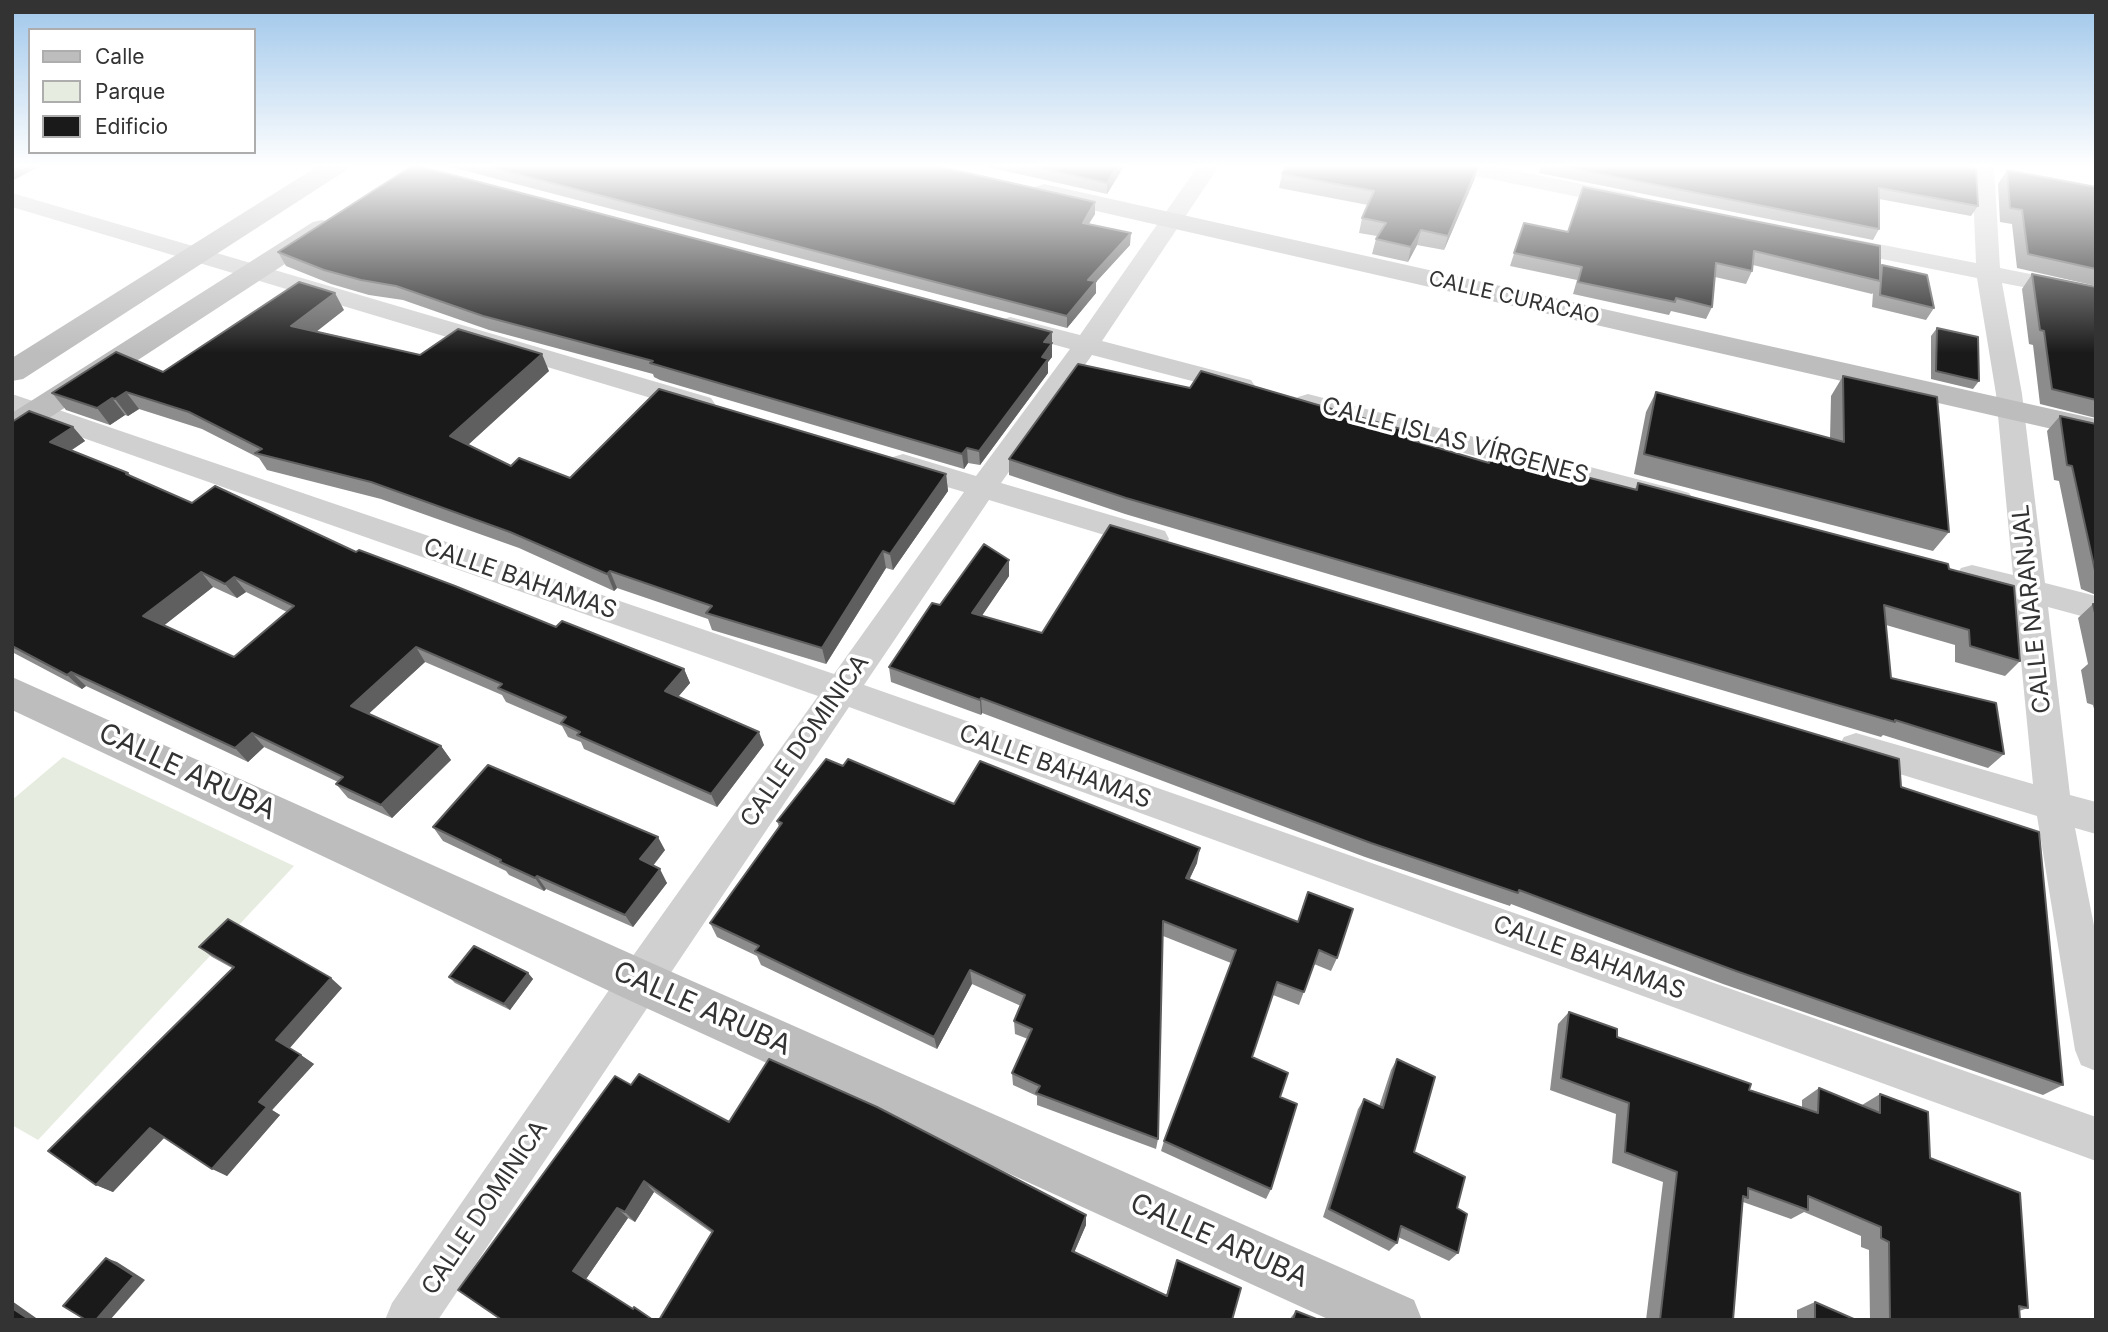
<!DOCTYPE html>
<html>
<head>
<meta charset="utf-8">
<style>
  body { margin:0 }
  #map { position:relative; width:2108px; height:1332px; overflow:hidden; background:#fff; font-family:Inter,sans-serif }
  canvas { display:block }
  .frame { position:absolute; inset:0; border:14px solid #333; pointer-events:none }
  .legend { position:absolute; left:28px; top:28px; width:228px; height:126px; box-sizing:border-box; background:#fff; border:2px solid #adadad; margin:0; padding:9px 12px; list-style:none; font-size:21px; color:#333 }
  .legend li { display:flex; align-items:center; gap:14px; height:35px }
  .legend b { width:35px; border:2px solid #adadad }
</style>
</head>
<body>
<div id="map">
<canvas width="2108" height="1332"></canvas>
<div class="frame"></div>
<ul class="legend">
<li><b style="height:9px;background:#bdbdbd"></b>Calle</li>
<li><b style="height:19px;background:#e6ecdf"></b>Parque</li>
<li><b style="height:19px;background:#1a1a1a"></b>Edificio</li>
</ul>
</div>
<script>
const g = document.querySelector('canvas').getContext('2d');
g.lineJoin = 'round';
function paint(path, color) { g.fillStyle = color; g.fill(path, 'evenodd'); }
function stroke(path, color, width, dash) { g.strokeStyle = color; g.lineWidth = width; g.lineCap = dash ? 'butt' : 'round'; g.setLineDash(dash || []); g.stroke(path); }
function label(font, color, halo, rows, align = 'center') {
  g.font = font + ' Inter,sans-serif'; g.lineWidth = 7; g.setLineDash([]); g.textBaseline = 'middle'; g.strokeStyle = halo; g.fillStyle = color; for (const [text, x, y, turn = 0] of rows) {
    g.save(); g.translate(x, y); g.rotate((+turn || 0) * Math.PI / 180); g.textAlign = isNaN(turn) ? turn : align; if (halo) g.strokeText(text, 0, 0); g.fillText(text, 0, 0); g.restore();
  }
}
paint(new Path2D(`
  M63,757L294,866L38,1140L12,1125V800Z`), '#e6ecdf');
paint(new Path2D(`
  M1198,166H1219L1102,341L1251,380L1255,386L1251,392L1242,394L1092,355L1001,483L1165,531L1169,539L1165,547L1154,550L989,500L864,685L2096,1117V1161L849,707L438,1320H385L392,1303L625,967L818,696L12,413V394L834,674L964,492L893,471L889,464L893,457L903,454L976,476L1070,349L1001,330L997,325L1001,320L1010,317L1080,335Z
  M1447,166H1492L1627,193L1635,195L1638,200L1635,205L1627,207L1457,172L1449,171Z
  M1972,166H1994L2000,268L2096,287V301L2002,283L2022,394L2045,583L2096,596V620L2048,607L2070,795L2096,802V834L2075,828L2096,936V1071L2081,1065L2075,1050L2037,816L1844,757L1838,747L1844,737L1856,733L2033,784L2015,599L1961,584L1956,576L1961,568L1972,565L2013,575L1996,394L1977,278L1837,250L1829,248L1825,243L1829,238L1837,236L1976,263Z
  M12,193L711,398L715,404L711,410L701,413L691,410L12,207Z
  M1308,394L1679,490L1689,493L1694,500L1689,507L1679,510L1298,409L1294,403L1298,397Z`), '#d0d0d0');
paint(new Path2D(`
  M318,166H348L345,171L23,379L12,381V358Z
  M1044,184L2096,419V439L1035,197L1031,192L1035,187Z
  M322,220L331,222L335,228L331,234L23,435L12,438V413L313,222Z
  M12,677L656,965L1414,1300L1422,1320H1330L622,997L12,710Z`), '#bdbdbd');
paint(new Path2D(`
  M447,166H937L1095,202V214L1089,224L1130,245L1096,282V293L1067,328Z
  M983,166H1124L1107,194Z
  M1541,166H1965L1978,206L1971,216L1879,199V229L1873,240L1539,173Z
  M2007,170L2096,187V286L2017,268L2012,224L2000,222L1998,184Z
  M1282,174L1475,178L1444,250L1417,245L1408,262L1372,254L1376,239L1377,236L1359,233L1362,218L1368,205L1279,188Z
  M1583,187L1880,266L1882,265L1934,308L1926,320L1872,307L1873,293L1872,294L1753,265L1752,271L1746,284L1715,277L1712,307L1706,319L1671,311L1669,315L1573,294L1577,280L1510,266L1524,223L1568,232Z
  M278,252L1052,332V357L1048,362V373L980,465L968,463L964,469L660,380L654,377L653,374L489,330L403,300L369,295L331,284L286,266Z
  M2032,274L2096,287V418L2040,404L2033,345L2029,344L2022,289Z
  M344,310L316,331L420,355L549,371L468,445L511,466L570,478L946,474L948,491L893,570L886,568L826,664L712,630L708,619L617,588L614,591L519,548L381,499L267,470L259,458L202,429L139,409L128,416L125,415L110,425L66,410L52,393L163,372Z
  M1937,328L1979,381L1973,389L1931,379V336Z
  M1843,376L1949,532L1933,551L1634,474L1646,412L1656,392L1830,439L1831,396Z
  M2060,416L2096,424V595L2081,589L2059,481L2054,480L2047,431Z
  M12,422L73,427L85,441L72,450L128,473L132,477L192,503L356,552L556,627L684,669L690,683L678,697L764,745L717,807L584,749L581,742L568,737L562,726L506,702L502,695L425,662L368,714L441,746L451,760L392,818L348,798L336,784L338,782L264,747L248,762L86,686L82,689L12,652ZM213,587L237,598L246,592L287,612L234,657L164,625Z
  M1409,440L1488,463L1635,489L1638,483L1949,569L2020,661L2005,676L1955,662V645L1886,625L1891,678L2004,754L1988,768L1883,735L1881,737L1125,514L1009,475V459Z
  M1009,560V576L981,616L1042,633L1901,787L2063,1085L2043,1095L1723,984L1511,904L1510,906L1365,857L982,713L981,715L891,682L889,667L940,605Z
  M2093,604L2096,605V716L2093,705L2087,703L2081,670L2088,664L2078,618Z
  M843,766L954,804L1197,863L1189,880L1337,958L1331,971L1314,964L1299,1005L1273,995L1252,1057L1280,1097L1271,1189L1266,1199L1161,1151L1164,1141L1231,963L1163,936L1158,1139L1156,1149L1037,1105V1096L1013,1085L1012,1073L1028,1039L1015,1034L1014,1021L1021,1006L972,984L937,1049L761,965L757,956L717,937L710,923L779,827L777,821Z
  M433,827L665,850L653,866L667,883L633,927L546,889L544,891L509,875L506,871L443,841Z
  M199,947L342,988L289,1048L314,1064L272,1110L280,1115L227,1176L164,1137L113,1192L96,1185L232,968L212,957Z
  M528,973L533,979L510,1010L455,983L449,977Z
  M1569,1012L1617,1037L1749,1090L1802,1108V1100L1819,1088L1862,1105L1880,1094L1930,1158L2028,1308L2019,1311L2020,1320H1870L1869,1250L1861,1247V1236L1804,1212L1791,1219L1743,1202L1733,1320H1646L1663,1182L1612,1163L1616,1114L1550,1090L1558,1024Z
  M1397,1059L1414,1152L1457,1208L1458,1253L1449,1261L1398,1237L1397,1243L1389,1251L1323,1217L1358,1109L1364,1099L1379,1107L1391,1070Z
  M631,1085L729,1122L1086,1215V1225L1074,1252L1166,1296L1174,1269L1232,1320L712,1233L654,1192L635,1222L628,1218L586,1279L633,1309L653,1320H502Z
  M1815,1302L1856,1320H1797V1310Z
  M1296,1311L1319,1320H1289Z`), '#8c8c8c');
paint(new Path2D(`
  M12,166H40L12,181Z
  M1118,166H1124L1107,194V183Z
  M1478,166L1475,178L1444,250L1448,236Z
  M1095,202V214L1082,234L1083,223Z
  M1421,230L1417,245L1408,262L1411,247Z
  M1131,233L1130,245L1096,282V293L1067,328V316L1088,280Z
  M335,293L344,310L302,343L291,326Z
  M1052,332V357L1048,362V373L980,465L979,451L1042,357L1044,342Z
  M542,354L549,371L459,453L450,436Z
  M126,392L139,409L128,416L115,399Z
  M112,398L125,415L110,425L97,408Z
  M73,427L85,441L62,456L50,442Z
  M967,448L968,463L964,469L962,454Z
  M946,474L948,491L893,570L890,554Z
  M883,551L886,568L826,664L822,648Z
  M1009,560V576L973,629L972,613Z
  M610,571L617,588L614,591L607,574Z
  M201,572L213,587L157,631L143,616Z
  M234,577L246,592L237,598L225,584Z
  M416,647L425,662L362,720L351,706Z
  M684,669L690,683L671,705L665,691Z
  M71,672L86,686L82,689L67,675Z
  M981,698L982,713L981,715L980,700Z
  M759,732L764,745L717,807L711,794Z
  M252,733L264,747L248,762L235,748Z
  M441,746L451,760L392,818L381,805Z
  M658,837L665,850L647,873L640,859Z
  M1200,848L1197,863L1183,893L1186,878Z
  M660,869L667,883L633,927L625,915Z
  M537,876L546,889L544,891L535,878Z
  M970,970L972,984L937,1049L934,1037Z
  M528,973L533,979L510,1010L504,1004Z
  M331,978L342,988L289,1049L276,1040Z
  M301,1055L314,1064L272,1110L280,1115L227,1176L212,1169L259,1102Z
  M150,1128L166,1136L113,1192L96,1185Z
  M644,1181L654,1192L635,1222L625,1212Z
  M617,1208L628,1218L586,1279L573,1271Z
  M1086,1215V1225L1071,1260L1072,1251Z
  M106,1258L117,1262L145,1280L110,1320H96Z
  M12,1301L39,1320H30L12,1308Z`), '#5f5f5f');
const building = new Path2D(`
  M412,166H418L1052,332L1044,342L1052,343L1042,357L1048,359L979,451L967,448L962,454L650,363L653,361L483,316L396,286L361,280L324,270L278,252Z
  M486,166H937L1095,202L1083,223L1131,233L1088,280L1096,281L1067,316Z
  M1033,166H1118L1107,183Z
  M1286,166H1478L1448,236L1421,230L1411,247L1376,239L1386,223L1362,218L1374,191L1282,174Z
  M1561,166H1965L1976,169L1978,206L1879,188V229Z
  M2007,170L2096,187V269L2028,254L2022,210L2010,208Z
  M1583,187L1880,246V281L1754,251L1752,271L1716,263L1712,307L1676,298L1675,302L1578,282L1582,267L1514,253L1524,223L1568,232Z
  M1882,265L1927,275L1934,308L1880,295Z
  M2032,274L2096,287V400L2052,389L2044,331L2040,330Z
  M299,282L335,293L291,326L420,355L458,329L542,354L450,436L511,466L519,458L570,478L659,389L946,474L890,554L883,551L822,648L706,613L712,606L610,571L607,574L510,532L371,482L255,453L262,449L189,412L126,392L115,399L112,398L97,408L52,393L116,352L163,372Z
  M1937,328L1978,337L1979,381L1936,371Z
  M1078,364L1190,388L1201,371L1411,432L1408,439L1489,463L1492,453L1637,490L1638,483L1948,564L1949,569L2014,586L2020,661L1970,646L1969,630L1884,605L1891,678L1996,703L2004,754L1895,720V722L1126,498L1009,459Z
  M1843,376L1937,397L1949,532L1644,454L1656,392L1844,442Z
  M29,411L73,427L50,442L128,473L126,474L192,503L215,486L356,552L359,550L455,586L556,627L562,621L684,669L665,691L759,732L711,794L577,735L580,732L561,723L566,717L498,688L502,684L416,647L351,706L441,746L381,805L336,784L343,777L252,733L235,748L71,672L67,675L12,646V422ZM201,572L225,584L234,577L294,606L234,657L143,616Z
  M2060,416L2096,424V575L2072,466L2067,465Z
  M1110,525L1899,759L1901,787L2039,832L2063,1085L1736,971L1519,890L1518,893L1371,843L981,698L980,700L889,667L932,603L940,605L984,544L1009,560L972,613L1042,633Z
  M2093,604L2096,605V617Z
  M826,759L843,766L848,759L954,804L980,761L1200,848L1186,878L1298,922L1308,892L1353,909L1337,958L1319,950L1304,992L1277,982L1252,1057L1288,1073L1280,1097L1297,1104L1271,1189L1164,1141L1236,950L1163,921L1158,1139L1036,1093L1040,1086L1012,1073L1032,1029L1014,1021L1025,995L970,970L934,1037L755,951L759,946L710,923L782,823L777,821Z
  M488,765L658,837L640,859L660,869L625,915L537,876L535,878L500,862L501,860L433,827Z
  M228,919L331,978L276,1040L301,1055L259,1102L267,1107L212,1169L150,1128L96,1185L48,1151L234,967L199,947Z
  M474,946L528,973L504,1004L449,977Z
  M1569,1012L1617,1029V1037L1751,1084L1749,1090L1818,1113L1819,1088L1880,1113V1094L1928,1112L1930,1158L2020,1193L2028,1308L2019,1306L2020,1320H1890L1889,1242L1881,1238V1227L1808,1196V1210L1748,1188V1198L1743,1196L1733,1320H1660L1677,1172L1625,1152L1629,1103L1561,1078Z
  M769,1059L877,1107L1086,1215L1072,1251L1167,1296L1177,1260L1241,1288L1232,1320H659L713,1231L644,1181L625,1212L617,1208L573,1271L633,1309L634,1307L653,1320H502L458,1290L615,1076L631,1085L639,1074L729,1122Z
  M1397,1059L1435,1077L1414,1152L1465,1177L1457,1208L1467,1214L1458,1253L1401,1226L1397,1243L1329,1209L1364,1099L1383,1108Z
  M106,1258L134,1276L96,1320H86L63,1306Z
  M1815,1302L1856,1320H1815Z
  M12,1308L30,1320H12Z
  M1296,1311L1319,1320H1293Z`);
paint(building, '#1a1a1a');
stroke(building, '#5f5f5f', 2);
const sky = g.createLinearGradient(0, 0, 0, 353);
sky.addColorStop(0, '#9ec6ea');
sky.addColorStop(0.47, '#fff');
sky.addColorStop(1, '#ffffff00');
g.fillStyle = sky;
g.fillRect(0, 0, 2108, 353);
label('21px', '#333', '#fff', [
  ["CALLE CURACAO",1514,298,13]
]);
label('24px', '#333', '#fff', [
  ["CALLE ISLAS VÍRGENES",1455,441,15],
  ["CALLE BAHAMAS",520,579,19],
  ["CALLE NARANJAL",2032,609,-96],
  ["CALLE DOMINICA",805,741,-55],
  ["CALLE BAHAMAS",1055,767,20],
  ["CALLE BAHAMAS",1589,958,20],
  ["CALLE DOMINICA",485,1208,-56]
]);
label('28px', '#333', '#fff', [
  ["CALLE ARUBA",187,772,25],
  ["CALLE ARUBA",702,1009,24],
  ["CALLE ARUBA",1219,1241,24]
]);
</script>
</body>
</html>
